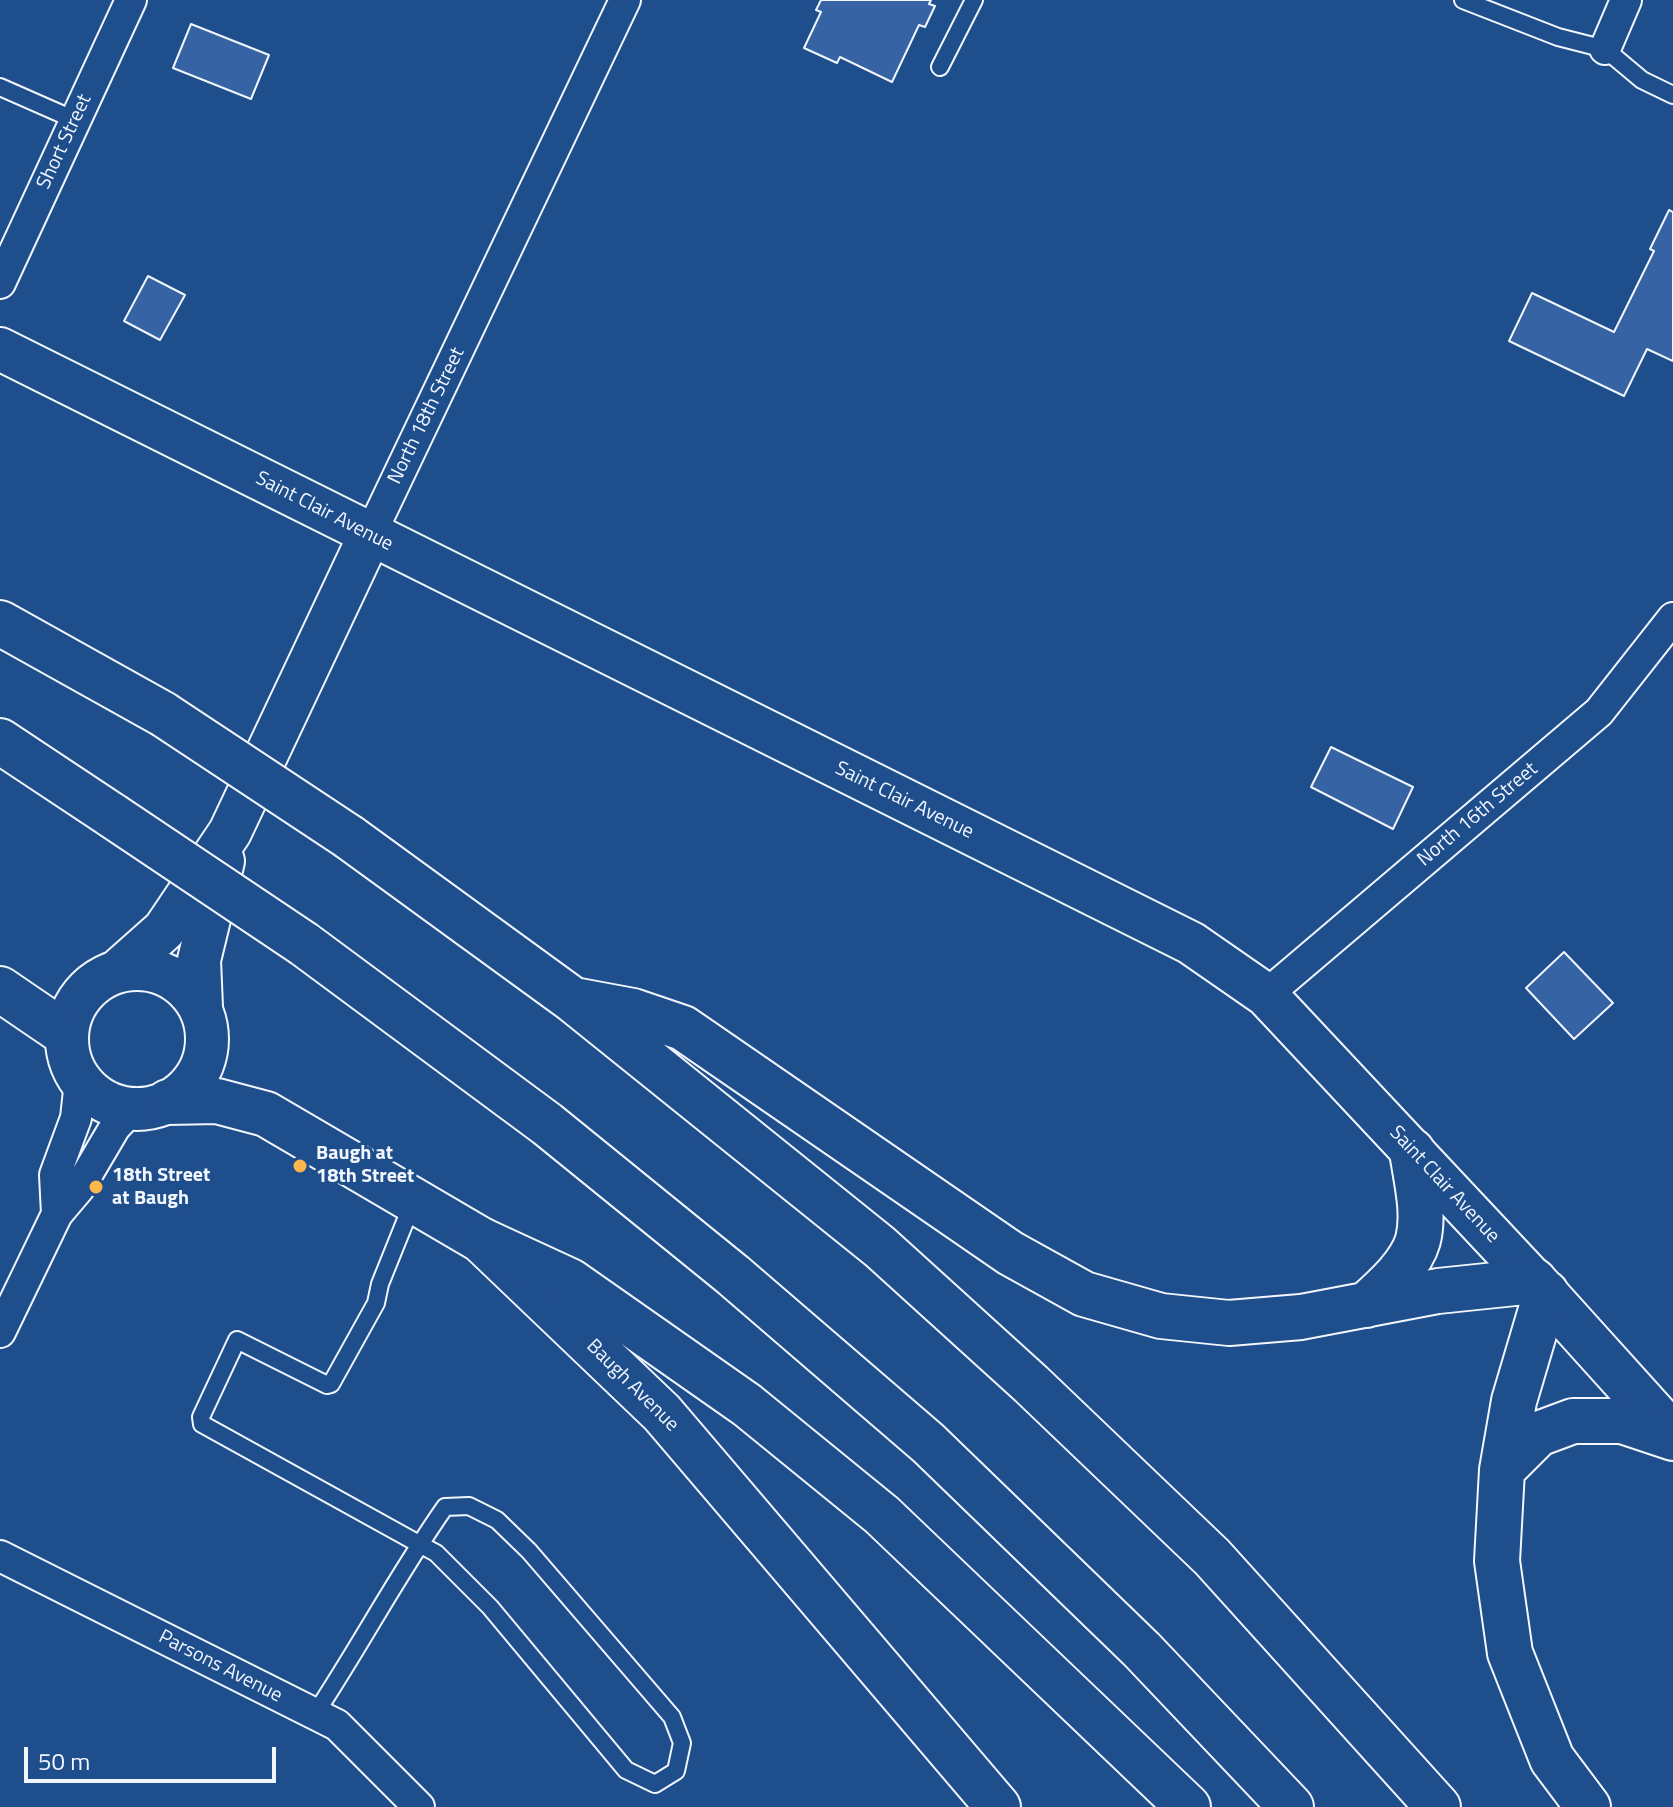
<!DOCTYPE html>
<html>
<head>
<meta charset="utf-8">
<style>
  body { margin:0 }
  #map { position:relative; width:1673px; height:1807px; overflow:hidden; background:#1f4e8c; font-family:"Titillium Web",sans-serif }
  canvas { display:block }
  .scale { position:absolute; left:24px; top:1747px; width:252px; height:36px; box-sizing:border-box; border:4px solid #f2f6ff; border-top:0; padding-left:10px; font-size:24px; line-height:28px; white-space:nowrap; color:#f2f6ff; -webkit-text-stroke:6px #1f4e8c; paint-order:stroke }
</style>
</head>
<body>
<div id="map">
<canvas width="1673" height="1807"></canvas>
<div class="scale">50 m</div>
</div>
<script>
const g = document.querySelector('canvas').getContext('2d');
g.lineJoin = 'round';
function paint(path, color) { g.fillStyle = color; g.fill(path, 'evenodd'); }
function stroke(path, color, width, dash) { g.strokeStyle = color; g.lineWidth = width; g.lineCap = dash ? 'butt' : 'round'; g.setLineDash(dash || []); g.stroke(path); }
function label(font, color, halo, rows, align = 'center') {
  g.font = font + ' "Titillium Web",sans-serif'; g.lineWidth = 6; g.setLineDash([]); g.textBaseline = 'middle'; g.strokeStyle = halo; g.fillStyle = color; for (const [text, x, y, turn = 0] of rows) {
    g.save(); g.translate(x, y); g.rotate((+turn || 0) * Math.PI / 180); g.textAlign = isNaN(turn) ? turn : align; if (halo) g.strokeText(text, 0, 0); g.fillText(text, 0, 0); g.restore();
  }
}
const building = new Path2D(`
  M821,0H931L929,4L935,6L925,27L919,25L892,82L840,57L837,63L804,48L821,12L816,10Z
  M191,24L269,55L251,99L173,68Z
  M1669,210L1673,212V361L1647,349L1624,396L1509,341L1532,293L1614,332L1654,251L1650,249Z
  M148,276L185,295L160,340L124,321Z
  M1331,747L1413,787L1393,829L1311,787Z
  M1564,952L1613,1003L1574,1039L1526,988Z`);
paint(building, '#3563a3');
stroke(building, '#f2f6ff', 2);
const lane = new Path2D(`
  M1463,0L1558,37L1605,49L1642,80L1673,95
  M940,67L974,0
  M0,87L75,120
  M315,1714C360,1646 398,1574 445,1507L469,1506L497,1520L529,1551L672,1717L682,1743L676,1771L655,1784L626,1770L490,1607L436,1553L419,1544L202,1424L201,1417L237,1340L327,1385L331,1384L376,1303L380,1284L413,1202`);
const street = new Path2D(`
  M1605,49L1626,0
  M0,283L131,0
  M370,535L625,0
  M1266,995L1599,712L1673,618
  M57,1214L55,1175L76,1118L80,1081
  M0,1332L57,1214L79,1188L115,1127L132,1109
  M0,1556L337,1725L419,1807`);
const secondary = new Path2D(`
  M0,349L1191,943L1266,995L1534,1281
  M67 1039a70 70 0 1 1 140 0a70 70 0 1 1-140 0Z
  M119,970L164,930L230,832L370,535
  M201,1007L199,960L223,861`);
const primary = new Path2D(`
  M168,1102L217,1101L266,1114L481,1240L662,1413L998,1807
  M1534,1281L1673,1435`);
const highway = new Path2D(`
  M0,623L163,714
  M0,741L113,816
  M349,837L573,1000L880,1247L1031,1384L1212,1557L1438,1807
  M304,944L547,1124L733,1275L928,1443L1142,1650L1291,1807
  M0,989L66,1034
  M579,1001L633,1011L683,1028L1010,1253L1084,1294L1161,1316L1229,1323L1301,1317L1438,1291L1534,1281
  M481,1240L570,1281L747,1405L882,1515L1188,1807
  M1546,1293L1514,1401L1502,1470L1497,1561L1510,1653L1552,1759L1588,1807
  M1366,1305C1385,1288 1411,1265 1418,1240C1425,1212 1416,1179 1412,1151
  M1502,1470L1538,1434L1573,1421H1622L1673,1438`);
stroke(lane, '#f2f6ff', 20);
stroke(street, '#f2f6ff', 34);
stroke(secondary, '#f2f6ff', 46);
stroke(primary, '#f2f6ff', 48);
stroke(highway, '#f2f6ff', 48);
stroke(lane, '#1f4e8c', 16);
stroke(street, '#1f4e8c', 30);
stroke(secondary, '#1f4e8c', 42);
stroke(primary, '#1f4e8c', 44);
stroke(highway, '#1f4e8c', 44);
const highwayBridge = new Path2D(`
  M163,714L349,837
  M113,816L304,944`);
stroke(highwayBridge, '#f2f6ff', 48, []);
stroke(highwayBridge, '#1f4e8c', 44);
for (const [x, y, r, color] of [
  [300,1166,8,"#ffb74d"],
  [96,1187,8,"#ffb74d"]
]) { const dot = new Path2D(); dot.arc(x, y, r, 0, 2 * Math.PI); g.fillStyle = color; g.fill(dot); stroke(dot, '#1f4e8c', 3); }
label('20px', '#f2f6ff', '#1f4e8c', [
  ["Short Street",65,142,-65],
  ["North 18th Street",427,416,-64],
  ["Saint Clair Avenue",324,512,27],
  ["Saint Clair Avenue",904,801,26],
  ["North 16th Street",1478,815,-40],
  ["Saint Clair Avenue",1444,1185,47],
  ["Baugh Avenue",632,1386,45],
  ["Parsons Avenue",220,1667,27]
]);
label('bold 20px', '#f2f6ff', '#1f4e8c', [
  ["Baugh at",316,1154],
  ["18th Street",316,1177],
  ["18th Street",112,1176],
  ["at Baugh",112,1199]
], 'left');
</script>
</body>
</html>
